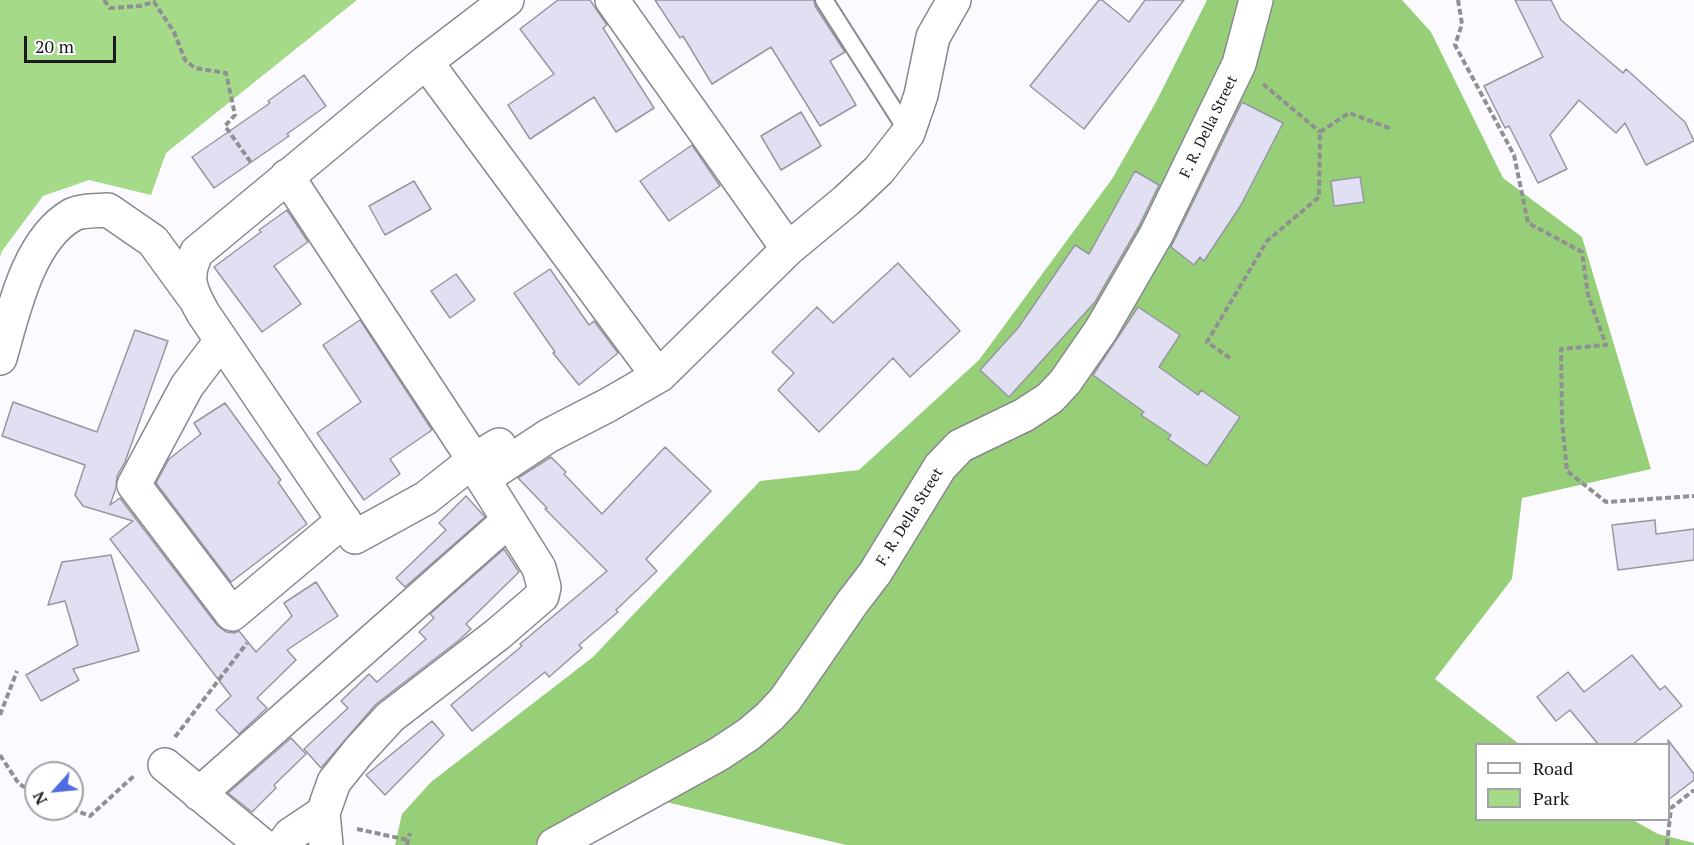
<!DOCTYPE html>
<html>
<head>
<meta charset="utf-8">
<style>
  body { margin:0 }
  #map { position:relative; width:1694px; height:845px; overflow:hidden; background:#fbfafe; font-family:"PT Serif",serif }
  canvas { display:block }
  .legend { position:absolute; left:1475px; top:743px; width:195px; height:78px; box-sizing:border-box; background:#fff; border:2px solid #a3a3a5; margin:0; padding:8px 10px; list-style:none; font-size:18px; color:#1a1a1d }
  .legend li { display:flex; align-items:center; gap:12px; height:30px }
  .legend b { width:30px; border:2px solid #a3a3a5 }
  .north { position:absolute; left:24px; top:761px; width:60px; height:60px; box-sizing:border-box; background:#fff; border:2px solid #a3a3a5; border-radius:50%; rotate:243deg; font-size:16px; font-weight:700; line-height:24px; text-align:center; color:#1a1a1d }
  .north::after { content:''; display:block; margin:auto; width:21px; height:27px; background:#4f6de1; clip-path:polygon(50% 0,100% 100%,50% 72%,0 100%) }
  .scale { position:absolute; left:24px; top:36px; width:92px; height:27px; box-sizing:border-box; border:3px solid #1a1a1d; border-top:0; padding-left:8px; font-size:18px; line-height:21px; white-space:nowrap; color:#1a1a1d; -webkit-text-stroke:4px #fff; paint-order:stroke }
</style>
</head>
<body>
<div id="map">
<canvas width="1694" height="845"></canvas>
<ul class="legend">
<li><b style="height:8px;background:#fff"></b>Road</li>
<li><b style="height:16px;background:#a4da88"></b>Park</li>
</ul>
<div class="north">N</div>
<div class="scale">20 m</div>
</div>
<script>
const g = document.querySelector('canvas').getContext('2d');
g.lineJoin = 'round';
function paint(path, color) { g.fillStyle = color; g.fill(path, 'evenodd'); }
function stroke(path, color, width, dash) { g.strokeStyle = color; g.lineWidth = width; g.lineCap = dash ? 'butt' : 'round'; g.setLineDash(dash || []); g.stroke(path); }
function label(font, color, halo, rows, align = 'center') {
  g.font = font + ' "PT Serif",serif'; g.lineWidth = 4.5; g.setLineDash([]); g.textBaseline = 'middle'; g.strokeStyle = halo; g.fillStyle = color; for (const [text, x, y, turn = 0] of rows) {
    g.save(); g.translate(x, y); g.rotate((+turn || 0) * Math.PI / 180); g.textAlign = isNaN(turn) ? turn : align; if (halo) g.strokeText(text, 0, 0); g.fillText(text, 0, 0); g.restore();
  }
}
paint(new Path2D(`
  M0,0H357L166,153L151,195L89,180L43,196L2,251L0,257Z`), '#a4da88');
paint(new Path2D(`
  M1207,0H1402L1431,32L1503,178L1582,237L1651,469L1522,498L1512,579L1435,679L1519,744H1476V820H1633L1658,834L1694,843V845H846L662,801L574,845H395L402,814L431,782L593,657L760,481L859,470L979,360L1112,179L1156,102Z`), '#97cf78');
const building = new Path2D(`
  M558,0H590L607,25L603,28L654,108L616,132L594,97L530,139L508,105L554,74L520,29Z
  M655,0H814L815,6L845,52L830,61L856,105L820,126L771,47L712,84L683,36L680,38Z
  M1099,0H1102L1129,22L1145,0H1184L1084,129L1030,86Z
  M1515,0H1551L1561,20L1623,73L1626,69L1685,122L1694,141L1646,165L1625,123L1616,133L1579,100L1550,135L1567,169L1538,183L1509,126L1505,128L1484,86L1543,57Z
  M304,75L326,106L287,134L289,136L214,188L192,157L270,103L268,101Z
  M1242,102L1283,123L1241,205L1204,261L1200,257L1194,265L1171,247Z
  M801,112L821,146L781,170L761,136Z
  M692,145L720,186L669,221L640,181Z
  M1135,171L1159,185L1139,226L1095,302L1009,397L980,370L1018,328L1075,245L1089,254Z
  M1360,177L1364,202L1334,206L1331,181Z
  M414,181L431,209L385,235L369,206Z
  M287,210L308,242L274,266L301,304L262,332L214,267L261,232L259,230Z
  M898,263L960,331L910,377L893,358L819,432L778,390L794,373L772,352L817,307L833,323Z
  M550,269L589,325L594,321L618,353L579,385L553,353L555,352L514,293Z
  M456,274L475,300L450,318L431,291Z
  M1138,307L1180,335L1159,367L1198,395L1201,390L1240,417L1207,466L1168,439L1171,435L1141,415L1144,412L1093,375Z
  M360,320L432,430L390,459L400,474L364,500L317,433L361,402L323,345Z
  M135,330L168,341L125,462L117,476L116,488L110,505L120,498L217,625L226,632L234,633L239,631L256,652L292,616L284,603L316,582L338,616L287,650L296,660L257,698L267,708L239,734L216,710L231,696L110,539L133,521L83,506L75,495L85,465L2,436L13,402L97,432Z
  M225,403L281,480L278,482L307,524L231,582L156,483L169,459L201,434L194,423Z
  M665,447L711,491L646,559L657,571L616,610L618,612L579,645L582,648L549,677L545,672L472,731L451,705L522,646L520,644L607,571L545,509L547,508L518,478L551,457L566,472L564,474L602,514Z
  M466,496L485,517L405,587L396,578L446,530L439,523Z
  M1655,520L1656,534L1694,529V560L1618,570L1612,525Z
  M504,549L519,572L466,624L471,629L458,641L376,704L321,768L304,749L348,708L341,701L369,674L377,682L426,639L419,632L434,618L430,614Z
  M111,555L139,651L73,669L79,680L41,701L26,675L78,645L65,601L48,605L62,562Z
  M1632,655L1660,690L1665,686L1682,706L1633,744H1598L1570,710L1556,721L1537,697L1568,672L1584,692Z
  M432,721L444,735L385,795L366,775Z
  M291,738L306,754L274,785L276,788L252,812L228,793Z
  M1668,740L1694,774V780L1668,800Z`);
paint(building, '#e1dff2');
stroke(building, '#97979f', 1.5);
const service = new Path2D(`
  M824,0L908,132`);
const minor = new Path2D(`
  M612,0L788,249
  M426,62L650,365L660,375
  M287,176L474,460
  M221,341L187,386L134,485L232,614L344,520
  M0,358C13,313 28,240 72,215C81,210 98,211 108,210L153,241L193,296
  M499,445L474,460L426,498L355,537L203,313C190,290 184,277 197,252L426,62L507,0
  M165,765L262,845
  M199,794L509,520
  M283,845L290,835L323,813
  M326,845L323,813L334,782L358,752L390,717L498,634L542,596L544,587L539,568L483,479L548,436L608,405L660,375L788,249L847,200L879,170L908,133L921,95L933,37L954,0
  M554,845L719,754L749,734L769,717L785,700L852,603L875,573L940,467L960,446L1024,415L1050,398L1065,382L1101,330L1156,235L1239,64L1256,0`);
stroke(service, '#888890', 20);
stroke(minor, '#888890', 36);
stroke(new Path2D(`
  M104,0L110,8L140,6L154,2L174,32L185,60L195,68L226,73L235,115L225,126L252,164
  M1458,0L1462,24L1455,45L1514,155L1528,223L1582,252L1588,295L1606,345L1561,349L1562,421L1567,471L1606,502L1694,496
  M1263,84L1320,132
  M1320,132L1349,113L1392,129
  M1230,358L1207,342L1267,241L1319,197L1320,132
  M0,715L17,671
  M175,737L247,643
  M0,755L19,784L36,793
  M72,809L90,816L135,775
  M357,829L408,840
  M407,845L410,833
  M1667,845L1671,808L1694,790`), '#909093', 4, [6, 3]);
stroke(service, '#fff', 16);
stroke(minor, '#fff', 33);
label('15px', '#1a1a1d', '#fff', [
  ["F. R. Della Street",1209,127,-64],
  ["F. R. Della Street",910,517,-58]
]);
</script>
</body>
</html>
